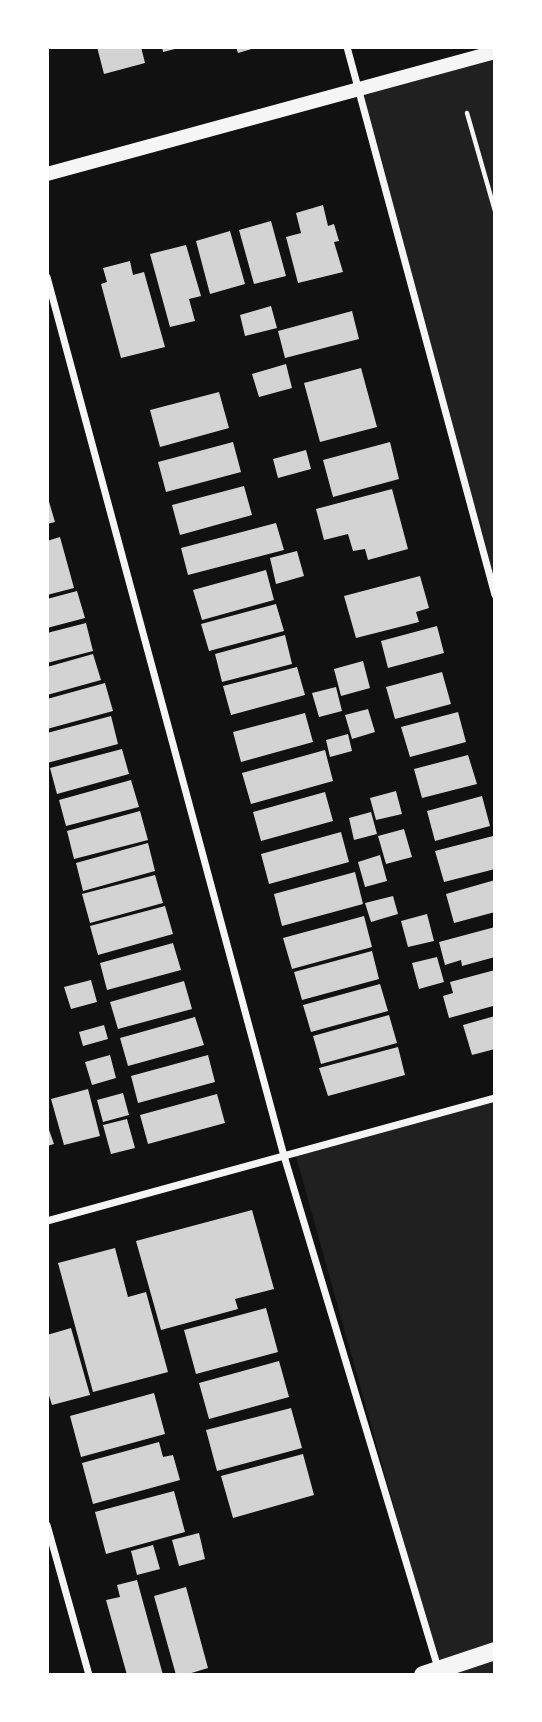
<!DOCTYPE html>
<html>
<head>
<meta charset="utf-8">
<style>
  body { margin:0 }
  #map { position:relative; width:542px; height:1722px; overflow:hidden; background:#111; font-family:"Golos Text",sans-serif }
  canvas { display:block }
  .frame { position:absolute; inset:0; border:49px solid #fff; pointer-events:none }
</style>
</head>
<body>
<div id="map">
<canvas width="542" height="1722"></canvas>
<div class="frame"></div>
</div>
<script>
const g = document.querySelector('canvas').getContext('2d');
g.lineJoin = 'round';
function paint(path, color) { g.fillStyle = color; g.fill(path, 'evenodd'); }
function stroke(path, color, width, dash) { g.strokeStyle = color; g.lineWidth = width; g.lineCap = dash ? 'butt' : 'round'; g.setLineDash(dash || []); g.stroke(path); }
paint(new Path2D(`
  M495,52V599L357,89Z
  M495,1099V1675H441L295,1153Z`), '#202020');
paint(new Path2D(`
  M97,47H141L145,63L104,74Z
  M162,47H179V48L163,52Z
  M236,47H255V48L238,53Z
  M323,205L328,226L334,224L339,241L334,242L343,272L298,283L286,237L301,233L296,213Z
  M271,221L286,276L254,284L239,230Z
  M230,231L245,284L210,294L196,241Z
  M186,245L201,296L189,299L195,321L170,327L150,254Z
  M130,261L133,275L144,272L165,347L121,358L101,284L107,282L103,268Z
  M271,306L277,328L245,336L240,315Z
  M352,311L359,339L285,358L278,331Z
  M286,364L292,388L259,397L252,374Z
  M361,368L377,427L320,442L304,383Z
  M219,392L229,428L160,447L150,410Z
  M233,442L241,472L166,492L158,462Z
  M390,442L399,479L333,497L323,460Z
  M306,450L311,469L278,478L273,459Z
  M244,486L252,515L180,535L172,505Z
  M392,489L408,549L368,560L365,549L353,551L348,534L324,540L316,509Z
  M47,495L55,522L47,524Z
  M276,523L284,550L188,575L181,548Z
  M60,537L74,588L47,595V541Z
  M297,551L304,576L276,584L270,558Z
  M266,570L274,600L202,620L193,590Z
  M420,576L429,608L416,612L419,622L356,638L344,596Z
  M77,591L85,618L47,628V599Z
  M276,604L284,631L209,651L201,624Z
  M86,623L93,651L47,663V633Z
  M437,626L444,653L388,668L381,641Z
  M285,635L292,664L222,682L215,654Z
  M93,654L101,680L47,695V667Z
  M363,661L370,688L341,696L334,669Z
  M297,667L305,695L231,715L223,686Z
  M442,672L451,704L395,719L386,687Z
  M105,683L113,711L47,729V699Z
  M336,687L342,711L319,717L312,693Z
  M368,709L375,732L352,739L345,715Z
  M458,712L466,742L410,757L401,727Z
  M305,713L313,742L241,762L233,732Z
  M111,716L118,744L47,763V733Z
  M348,734L352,751L330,757L326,740Z
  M122,749L129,774L57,794L50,768Z
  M325,750L333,781L251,804L242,773Z
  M468,755L477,784L422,798L414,769Z
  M131,780L139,807L66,826L59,800Z
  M396,791L402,814L376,820L370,798Z
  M325,792L333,821L261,841L253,812Z
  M482,796L490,826L435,841L427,811Z
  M140,811L148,840L74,859L67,831Z
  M371,812L377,834L354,840L349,818Z
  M404,829L412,857L386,864L378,836Z
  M341,832L349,862L269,884L261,854Z
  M493,836L495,869L444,882L435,851Z
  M148,843L155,871L83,891L76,863Z
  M380,855L387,881L365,887L358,862Z
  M355,872L363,904L282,926L274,894Z
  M155,875L163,903L90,923L82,894Z
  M495,880V912L454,923L446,894Z
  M393,896L398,914L371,922L365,903Z
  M165,906L173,934L98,955L90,926Z
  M427,914L434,941L408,947L401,921Z
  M364,916L372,947L292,969L283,938Z
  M495,927V957L462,966L461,960L445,965L439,942Z
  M173,943L181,970L107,990L100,963Z
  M372,951L379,979L302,1000L294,972Z
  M437,957L444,982L419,989L412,963Z
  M495,970L493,1006L449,1018L443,996L453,993L450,982Z
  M91,980L97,1002L71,1009L64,987Z
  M184,981L192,1009L118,1029L110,1002Z
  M380,984L388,1011L311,1032L303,1005Z
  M389,1015L397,1043L321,1064L313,1036Z
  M495,1016V1049L472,1055L463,1025Z
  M195,1017L204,1045L128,1066L120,1038Z
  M104,1025L108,1039L83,1046L79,1032Z
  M398,1047L405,1075L328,1096L319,1068Z
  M110,1055L116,1078L92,1085L85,1062Z
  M208,1055L215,1082L138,1103L131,1076Z
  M88,1089L100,1136L64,1145L51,1099Z
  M123,1093L129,1115L103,1122L97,1100Z
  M217,1094L225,1123L148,1144L140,1115Z
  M127,1119L135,1148L111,1154L103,1125Z
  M47,1124L54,1144L47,1146Z
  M252,1210L274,1289L235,1299L238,1309L161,1330L136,1241Z
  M115,1248L128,1297L146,1292L168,1372L93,1392L58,1263Z
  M266,1308L278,1352L196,1374L184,1330Z
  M71,1328L90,1395L52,1405L47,1389V1335Z
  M279,1361L289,1397L209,1419L199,1383Z
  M154,1393L165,1434L81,1457L70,1416Z
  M291,1408L302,1448L217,1471L206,1430Z
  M159,1442L163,1457L173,1455L180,1480L93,1504L82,1463Z
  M303,1454L314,1495L233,1518L221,1476Z
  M174,1491L185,1532L106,1554L95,1512Z
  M199,1533L205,1559L179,1566L172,1540Z
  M153,1545L160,1569L137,1575L131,1551Z
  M137,1580L163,1675H127L106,1600L120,1597L117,1585Z
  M186,1587L208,1668L185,1675H176L154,1596Z`), '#d3d3d3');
stroke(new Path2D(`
  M467,113L495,211`), '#f5f5f5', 4.5);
stroke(new Path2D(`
  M347,47L495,595
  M47,277L284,1156L438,1668
  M47,1221L495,1098
  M47,1525L89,1675`), '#f5f5f5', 7);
stroke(new Path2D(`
  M47,174L495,52`), '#f5f5f5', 14);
stroke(new Path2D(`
  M423,1675L495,1651`), '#f5f5f5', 18);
</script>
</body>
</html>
